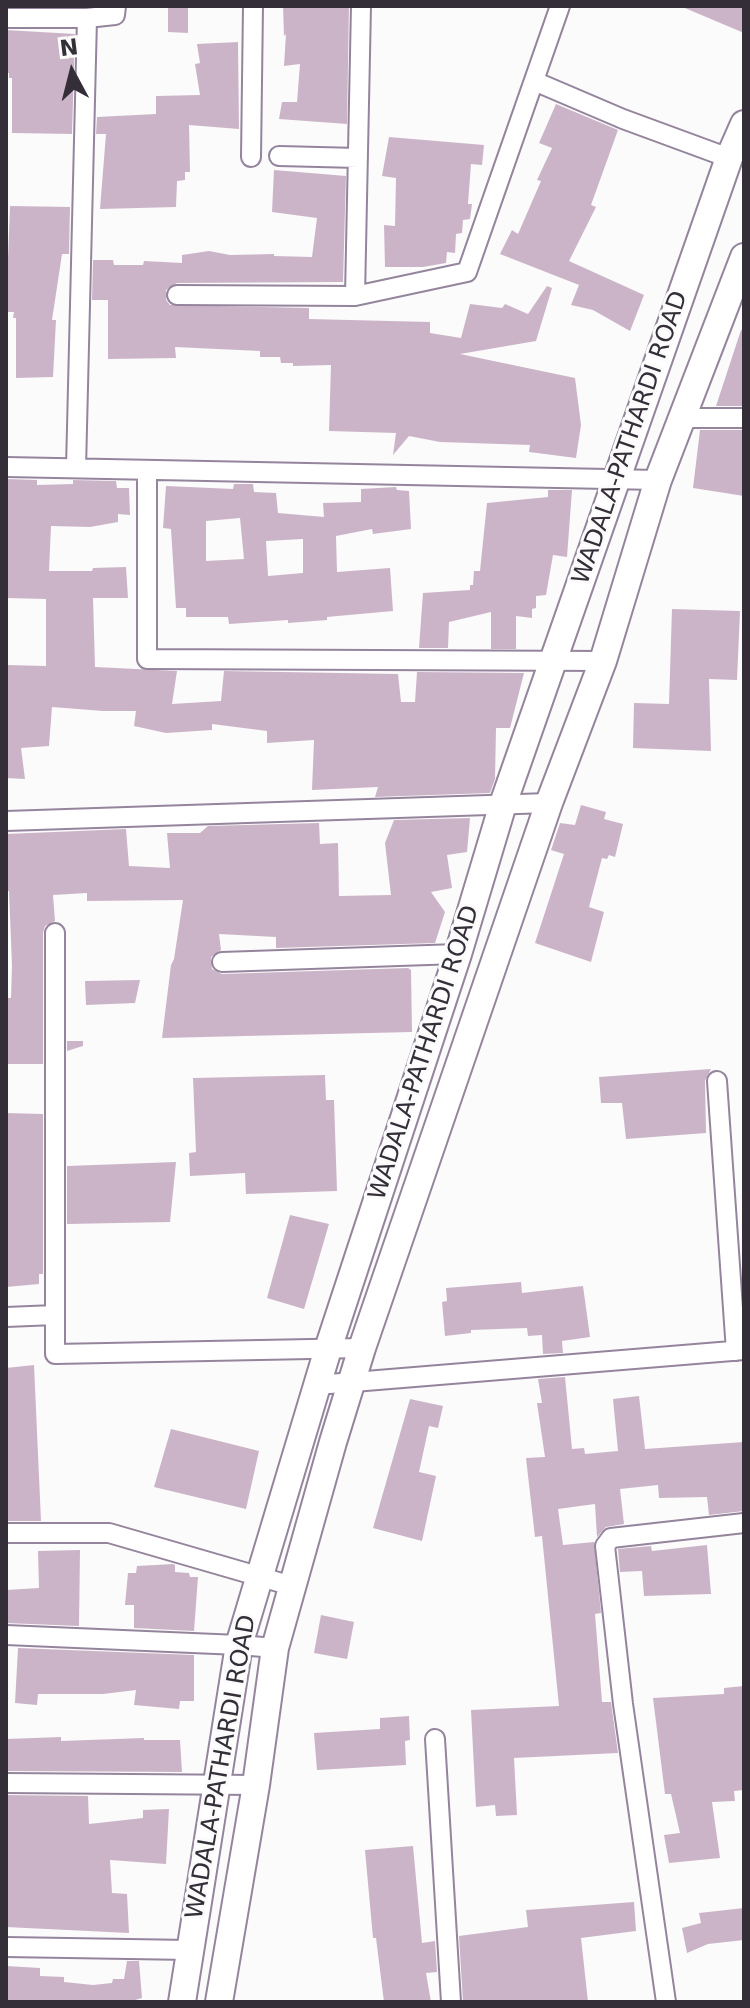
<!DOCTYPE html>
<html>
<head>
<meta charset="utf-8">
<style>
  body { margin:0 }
  #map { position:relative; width:750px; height:2008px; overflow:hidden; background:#fbfbfb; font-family:"DejaVu Sans",sans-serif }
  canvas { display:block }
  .frame { position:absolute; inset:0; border:8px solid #342e38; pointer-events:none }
  .north { position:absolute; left:32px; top:32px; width:80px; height:80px; -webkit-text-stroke:6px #fbfbfb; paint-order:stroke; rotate:353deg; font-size:22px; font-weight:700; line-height:32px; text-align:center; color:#342e38 }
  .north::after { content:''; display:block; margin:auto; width:28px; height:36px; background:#342e38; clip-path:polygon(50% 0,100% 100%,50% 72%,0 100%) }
</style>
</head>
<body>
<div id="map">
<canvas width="750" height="2008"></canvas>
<div class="frame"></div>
<div class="north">N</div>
</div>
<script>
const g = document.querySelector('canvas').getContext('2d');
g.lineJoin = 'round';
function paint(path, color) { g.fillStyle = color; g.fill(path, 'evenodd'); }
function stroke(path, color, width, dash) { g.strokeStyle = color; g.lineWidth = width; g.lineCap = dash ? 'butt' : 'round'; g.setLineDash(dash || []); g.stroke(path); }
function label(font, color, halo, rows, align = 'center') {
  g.font = font + ' "DejaVu Sans",sans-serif'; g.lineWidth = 6; g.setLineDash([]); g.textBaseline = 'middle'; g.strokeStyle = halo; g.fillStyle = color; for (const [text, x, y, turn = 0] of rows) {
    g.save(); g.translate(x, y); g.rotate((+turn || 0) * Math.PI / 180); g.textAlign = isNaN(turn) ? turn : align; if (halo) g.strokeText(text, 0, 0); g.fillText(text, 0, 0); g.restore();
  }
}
paint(new Path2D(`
  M168,6H188V33L168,32Z
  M283,6H349L347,124L279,119L282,102H297L300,64L284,66L286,34L284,36Z
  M680,6H744V33Z
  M6,30L75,34L72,134L12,133V78H9V73H6Z
  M238,42L239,129L189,125L190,172H185V180L177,181L176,207L100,209L106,134H96L97,117L156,114V96L200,95L195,64L200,63L197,44Z
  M556,104L618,130L591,205L596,207L569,261L644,295L630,331L593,310L571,305L579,285L500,254L512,230L518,234L541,181L537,180L552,148L539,143Z
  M389,137L484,145L482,165L471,164L468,204H472L470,219L463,220L462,233L456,234L455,253L447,252L446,263L423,267H385L384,225L395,226L396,178L382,176Z
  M274,170L346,176L343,282L177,283L166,290V300L170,305L309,308V319L430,322V333L461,338L470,304L502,308L505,304L528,314L547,286L552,288L536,341L460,354L575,378L581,425L576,458L529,452L530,445L440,442L409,436L393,455L396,433L329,431L331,365L293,366V363H281L280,357H260V351L175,347L176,358L108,359V300H92L93,260H113L114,265H143L144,261L182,263V255L209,251L230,255L274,254V256L312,257L317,218L272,212Z
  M10,206L70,207L69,254H62L52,320H56L53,377L16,378V318H13L14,312H6Z
  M741,330L744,331V406H716Z
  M700,430H744V496L693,488Z
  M6,479L37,480V485L73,484V480L116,481L117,488H129L130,515L118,514V522L90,527L51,526L49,571H92L93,568L126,567L128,598H93L95,667L177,671L172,704L221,701L224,671L398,674L401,702H415L417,672L524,673L510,728H496L495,779L490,793L375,797L378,787L312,790L314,740L267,743V731L212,724V730L166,733L134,726L136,711H103L52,707L49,746L21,748L25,779L6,778V665L46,666V599L6,598Z
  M234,484H253L254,492L276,493L278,513L324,517L323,503L361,502V489L396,487L397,490L409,491L411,529L373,534L372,529L336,536L337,572L390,568L393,611L327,617V620L288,623V620L229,624L228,617H186V608H176L171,529L163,528L166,486L233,489ZM240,518L244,559L206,561V521ZM303,539V573L268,576L266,541Z
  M548,490H572L567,557L553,555L546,595L536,596V608L532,609V618L516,616V649H491V612L449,622L448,648H419L423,593L470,590V585H473L474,571H480L487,503L548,497Z
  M672,609L740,611L737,680L709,679L711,751L633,748L634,703L669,704Z
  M581,805L606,812L604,819L623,824L615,857L609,855L607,859L602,858L589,907L604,912L591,962L535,943L564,854L551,850L560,823L575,825Z
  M470,818L467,852L447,855L452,888L431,892L445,912L435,943L276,948V937L219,934L221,950L211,957L212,969L222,974L408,968L411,970L412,1032L162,1038L171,965L174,959L183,900L87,901V893L53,895L55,921L45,926L43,933V1064H6V998H11L12,966L9,891H6V834L126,829L129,866L170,868L167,833H200L208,826L319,823L320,844L338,843L339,896L391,895L385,843L394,820Z
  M140,980L135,1003L86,1005L85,981Z
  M67,1041H83V1046L67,1051Z
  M711,1069L705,1081L706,1133L626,1139L622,1103H601L599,1077Z
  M325,1075L326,1100H334L337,1191L246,1194L245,1173L190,1176L189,1153L196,1152L193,1078Z
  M6,1113L43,1114V1274H39V1284L6,1287Z
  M176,1162L170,1222L67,1224V1166Z
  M290,1215L329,1224L304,1309L267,1298Z
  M521,1282L522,1293L583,1286L590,1337L562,1341L563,1353L543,1354L542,1335L528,1336L527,1328L471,1330V1333L445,1336L442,1302L447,1301L446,1288Z
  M34,1365L41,1521H6V1368Z
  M565,1377L572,1449L584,1448L585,1454L618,1451L613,1399L639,1396L645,1449L744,1442V1511L709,1515L707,1497L659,1498L658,1485L620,1489L624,1524L606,1527L597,1537L595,1504L558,1509L563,1545L594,1542L601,1613L595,1614L602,1702H611L618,1753L514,1758L517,1815L496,1816L495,1805L476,1807L471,1710L559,1706L542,1536L535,1537L526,1458L545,1457L537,1403H542L538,1379Z
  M410,1399L443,1406L438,1428L429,1426L419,1472L436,1476L422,1541L373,1528Z
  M171,1429L259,1451L246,1509L154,1487Z
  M707,1545L711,1594L644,1596L642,1571L620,1572L618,1549L651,1546L652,1551Z
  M80,1550L79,1626L6,1623V1590L39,1588L38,1551Z
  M173,1564L175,1565V1572L189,1573L190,1577H198L194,1631L134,1628V1605H125L128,1573H136L137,1566Z
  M321,1615L354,1622L347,1659L314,1653Z
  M18,1648L194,1655V1701H180L179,1709L134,1705L136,1690L103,1694H38L37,1705L15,1703Z
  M744,1686V1790L734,1791L735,1801L712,1802L720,1858L669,1863L664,1835L680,1833L671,1794H665L653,1698L724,1694V1688Z
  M409,1716L410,1740L405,1741L406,1765L317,1770L314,1733L380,1729V1718Z
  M61,1737V1741L144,1738V1740H180L182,1772L6,1771V1739Z
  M6,1795L88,1796L89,1824L143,1818V1810L169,1809L166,1864L110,1860L112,1893L127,1894L129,1933L6,1927Z
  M413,1846L422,1943L435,1941L437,1972L426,1973L431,2002H384L376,1938H373L365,1850Z
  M634,1902L636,1931L581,1938L588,2002H463L459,1936L528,1927L526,1910Z
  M744,1908V1940L708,1944L687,1953L682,1928L701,1923L699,1913Z
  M127,1961H139L142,1998L128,2002H6V1966L40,1968V1976L64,1977V1982L93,1985L112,1983L113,1979H124Z`), '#ccb4c8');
const street = new Path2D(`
  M6,18H87L76,468
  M87,18L115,15L116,6
  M534,81L623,119L729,158
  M279,156L358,158
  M251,157L253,6
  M177,295L355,296L467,272L560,6
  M355,296L361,6
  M680,418H744
  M6,467L658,480
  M147,471V659L603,661
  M6,821L549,803
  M55,933V1354L362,1348
  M222,962L458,954
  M717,1081L736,1351
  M6,1317L55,1315
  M317,1385L744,1350
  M6,1533H109L292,1586
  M6,1635L239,1645L275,1648
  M435,1739L451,2002
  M6,1783L256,1785
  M6,1947L190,1950
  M666,2002L623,1704L605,1546L611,1538L744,1523`);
const secondary = new Path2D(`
  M182,2002L239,1645L328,1349L458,954L503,804L729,158L744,124
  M219,2002L256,1785L275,1648L333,1442L362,1348L549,803L603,661L658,480L744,257`);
stroke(street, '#94859d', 22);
stroke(secondary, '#94859d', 30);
stroke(street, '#fff', 18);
stroke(secondary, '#fff', 26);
label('24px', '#342e38', '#fbfbfb', [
  ["WADALA-PATHARDI ROAD",631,438,-71],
  ["WADALA-PATHARDI ROAD",425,1053,-72],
  ["WADALA-PATHARDI ROAD",222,1767,-80]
]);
</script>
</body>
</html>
